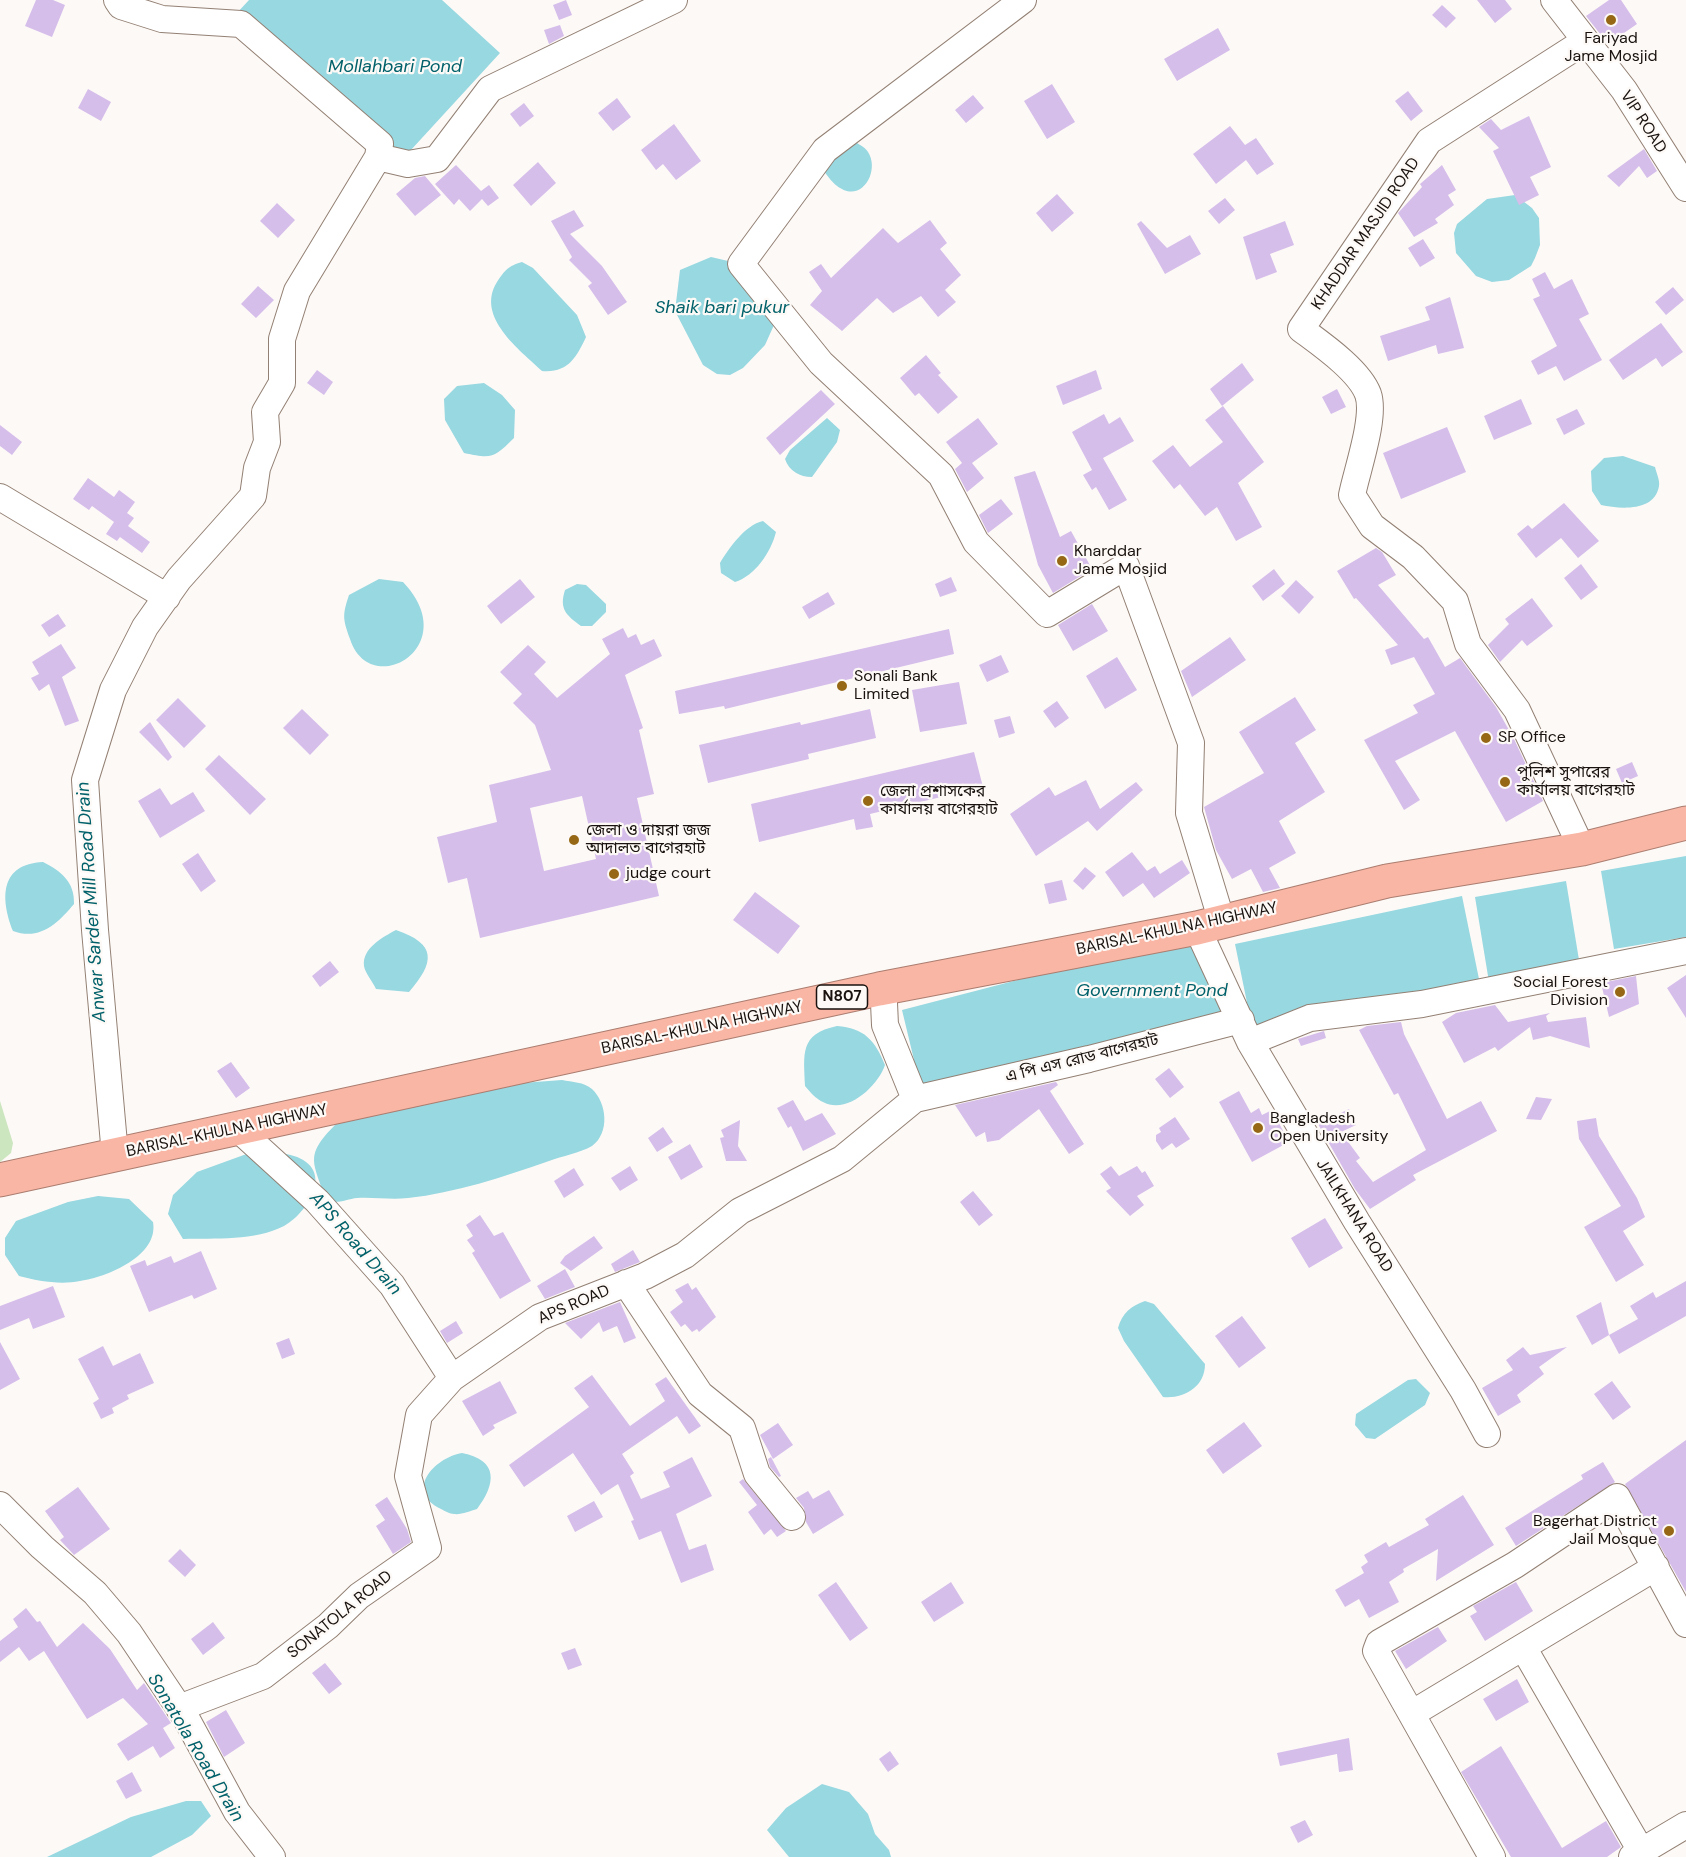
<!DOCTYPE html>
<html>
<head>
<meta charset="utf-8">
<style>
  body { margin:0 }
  canvas { display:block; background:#fdf9f6 }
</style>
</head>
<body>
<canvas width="1686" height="1857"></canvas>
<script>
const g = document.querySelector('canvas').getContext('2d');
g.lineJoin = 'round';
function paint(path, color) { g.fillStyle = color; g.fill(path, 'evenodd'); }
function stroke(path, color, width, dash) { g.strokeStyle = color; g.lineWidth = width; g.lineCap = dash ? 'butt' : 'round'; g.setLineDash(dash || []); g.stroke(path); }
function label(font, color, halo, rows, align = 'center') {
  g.font = font + ' "DM Sans","Noto Sans Bengali",sans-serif'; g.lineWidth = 4.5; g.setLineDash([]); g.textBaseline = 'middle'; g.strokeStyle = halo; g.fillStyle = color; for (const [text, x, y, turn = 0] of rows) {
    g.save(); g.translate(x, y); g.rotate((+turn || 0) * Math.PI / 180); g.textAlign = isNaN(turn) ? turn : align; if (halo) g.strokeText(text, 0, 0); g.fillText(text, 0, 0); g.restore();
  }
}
paint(new Path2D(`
  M0,1101L13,1143L11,1153L0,1162Z`), '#cce6bf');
paint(new Path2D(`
  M249,0H442L500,53L399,163L236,14Z
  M849,139C855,142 864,146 868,152C883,175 852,220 821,166Z
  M1515,195L1532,208L1539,218L1540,245L1535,258L1531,266L1509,280L1492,282L1476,276L1456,253L1454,233L1457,224L1487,199Z
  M711,257L741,264L768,302L774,325L765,345L743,368L730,375L717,374L703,365L675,311L680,270Z
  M522,262L533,268L577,315L586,337C576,358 568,373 542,371C520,350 475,317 497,282C505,270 508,266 522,262Z
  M484,383L502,395L515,410L514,438C494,458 492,459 464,453L445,420L444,399L457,386Z
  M827,418L840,430L837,442L812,477C800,477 789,471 785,459L790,450Z
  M1623,456L1655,467C1656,472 1660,480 1659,486C1655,512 1620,509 1601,505L1592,491L1591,471L1604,458Z
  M763,521L776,532C771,552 755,576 735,582L721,573L720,563C729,548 745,525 763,521Z
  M379,579L403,582C465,647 370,701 350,639C343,619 342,616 349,595Z
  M577,584L586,585L606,604V612L592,626H581C566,615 559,609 565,590Z
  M1686,856V937L1614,949L1601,871Z
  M43,862C61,871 75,882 74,904C58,923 40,941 13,931C0,898 0,864 43,862Z
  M1566,881L1580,966L1489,982L1475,897Z
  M1462,896L1479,979L1252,1027L1235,944Z
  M396,930C437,944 435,962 409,992L376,989C373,982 365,973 364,966C362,948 383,937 396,930Z
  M1191,935L1225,1020L922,1093L902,1010Z
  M837,1026C864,1028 875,1040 885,1065C878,1086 847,1115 823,1102C816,1099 810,1092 805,1086C804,1054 799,1034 837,1026Z
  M562,1080C572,1082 584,1082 592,1089C607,1103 610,1133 592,1146C580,1153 562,1156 549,1161C503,1177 455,1193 408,1198C391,1200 374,1197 357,1198C347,1199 336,1205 326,1200C313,1161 304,1156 336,1124L522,1083Z
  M252,1152C269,1153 292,1151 306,1162C330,1180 303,1216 284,1226C255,1241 215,1238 183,1239L168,1214L173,1195L197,1172Z
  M98,1196L129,1199L153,1222C159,1256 107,1277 80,1281C60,1285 38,1281 19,1276L5,1255V1238L16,1221L68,1202Z
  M1145,1301L1154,1304L1205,1364C1205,1387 1184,1399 1163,1397L1124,1341L1118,1328C1122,1313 1131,1306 1145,1301Z
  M1416,1379L1430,1393L1425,1405L1375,1439L1366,1438L1355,1425L1356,1414L1408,1380Z
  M462,1453C499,1460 496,1484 477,1509C470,1511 461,1515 454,1514C450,1514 445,1511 441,1509C404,1491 434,1458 462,1453Z
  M822,1784L849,1792L868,1814L875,1834L889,1850L891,1857H789L767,1830L786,1808Z
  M186,1801H201L211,1816L192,1835L151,1857H47L131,1817Z`), '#97d8e1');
paint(new Path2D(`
  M36,0H53L65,5L52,37L25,26Z
  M566,0L572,15L559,20L553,5Z
  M1477,0H1505L1512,9L1495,23Z
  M1609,0H1621L1637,24L1608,44L1586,16Z
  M1442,5L1456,18L1446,28L1432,15Z
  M560,25L564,36L549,44L544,30Z
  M1218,28L1230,50L1177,81L1164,59Z
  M1052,84L1075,122L1047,139L1024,101Z
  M88,89L111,102L101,121L78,108Z
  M1408,91L1423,111L1411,121L1395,101Z
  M973,95L984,108L966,123L955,110Z
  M617,98L631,117L613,131L598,113Z
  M524,103L534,116L520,127L510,114Z
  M1529,116L1551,167L1530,177L1539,195L1519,205L1493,151L1499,148L1479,127L1491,119L1501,130Z
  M674,124L701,161L676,180L663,164L656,170L641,150Z
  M1230,126L1245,145L1256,138L1274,164L1257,175L1246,160L1216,184L1193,154Z
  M1644,149L1657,171L1647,178L1639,166L1619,187L1607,176Z
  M538,162L556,183L531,206L513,185Z
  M456,165L481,191L489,185L499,198L488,206L482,199L470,211L459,199L454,205L435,184Z
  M1442,165L1456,190L1448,195L1454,205L1435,219L1438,223L1414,237L1398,213L1422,187L1420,184Z
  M425,176L441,195L415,216L396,194L415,178Z
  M1057,194L1074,213L1052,232L1036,213Z
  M1225,198L1235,210L1219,224L1208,211Z
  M277,203L295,220L278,238L260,221Z
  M574,210L584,226L570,234L602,266L627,302L608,315L588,286L592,283L569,260L572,257L551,221Z
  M930,220L947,243L940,249L961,275L945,290L956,302L938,317L921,296L893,313L877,298L842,331L810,305L822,291L809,272L821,264L831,278L883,228L898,243Z
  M1141,221L1167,248L1190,235L1201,254L1165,274L1137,224Z
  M1285,221L1294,245L1270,254L1277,272L1256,280L1243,237Z
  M1423,239L1435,258L1420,267L1408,248Z
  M1545,272L1554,289L1572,279L1589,314L1579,319L1602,360L1564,381L1556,366L1538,375L1531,361L1557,346L1533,299L1540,296L1532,279Z
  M258,286L274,300L256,318L241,304Z
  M1673,287L1684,300L1666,315L1655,302Z
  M1450,297L1464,348L1438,354L1436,345L1388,361L1380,336L1430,320L1425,307Z
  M1661,323L1683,352L1662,367L1656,358L1623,380L1609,360Z
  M926,355L941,373L938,375L958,397L938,414L919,393L915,396L900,378Z
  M1242,363L1254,380L1222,406L1210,389Z
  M317,370L333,382L324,395L307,383Z
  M1096,370L1102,389L1063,405L1056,386Z
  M1337,389L1346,407L1331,414L1322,397Z
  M821,390L835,404L780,455L766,438Z
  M1521,399L1532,424L1494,440L1484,416Z
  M1223,406L1264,462L1238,483L1262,527L1236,541L1217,507L1205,516L1180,484L1174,489L1152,461L1173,445L1190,467L1223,442L1205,420Z
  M1577,409L1585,424L1564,435L1556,419Z
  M1104,414L1109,424L1120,417L1134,441L1103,458L1127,500L1109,510L1096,487L1092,490L1083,475L1092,470L1072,432Z
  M978,418L998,444L972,463L984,478L967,492L955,469L962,463L946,442Z
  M0,425L22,442L12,455L0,446Z
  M1447,427L1466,472L1401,499L1383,453Z
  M1035,471L1060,537L1071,531L1092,569L1053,593L1038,565L1014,477Z
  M88,478L114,497L119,490L135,502L127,513L134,518L128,526L150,542L142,553L120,537L117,541L106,534L114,522L92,506L89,510L73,499Z
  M1001,499L1013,514L988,533L979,515Z
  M1564,503L1599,541L1578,558L1561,538L1536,558L1517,534L1528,525L1532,529Z
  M1376,548L1382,552L1396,575L1378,585L1424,639L1428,637L1445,667L1460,658L1496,707L1514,739L1543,801L1506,822L1455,731L1395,761L1420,800L1404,810L1364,740L1418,713L1413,705L1435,694L1414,657L1391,665L1385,650L1398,645L1356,598L1354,599L1337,571Z
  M1581,564L1598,587L1581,600L1564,578Z
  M1274,569L1285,584L1263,601L1252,586Z
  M951,577L957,591L940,597L935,584Z
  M520,579L535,597L501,624L487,606Z
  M1296,580L1314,597L1299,614L1281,596Z
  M828,592L835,604L809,619L802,607Z
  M1532,598L1553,626L1527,646L1522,640L1500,662L1488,645L1509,624L1505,619Z
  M1092,604L1108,631L1073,651L1058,625Z
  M58,614L66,626L49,637L41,625Z
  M623,628L628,638L636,634L641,645L654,639L662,656L625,675L643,728L639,730L654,794L637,798L659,896L480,938L467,878L448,883L437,837L497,822L489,785L551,770L535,725L513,703L522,694L500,672L528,645L546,662L534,674L557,698L610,654L602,639ZM582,796L596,859L544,871L530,808Z
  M949,629L954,654L725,709L724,706L679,714L675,691Z
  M1230,637L1246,660L1192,697L1181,671Z
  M61,644L76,668L62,677L79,721L65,726L49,684L39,691L31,678L39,674L32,662Z
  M1001,655L1009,672L987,682L979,665Z
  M1117,657L1137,690L1105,709L1086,676Z
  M959,682L967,724L920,732L912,690Z
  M1295,697L1316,730L1295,743L1325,792L1279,821L1296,853L1269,868L1280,888L1263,892L1251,869L1232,879L1216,850L1204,807L1264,773L1239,732Z
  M178,698L206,726L184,748L156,720Z
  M1057,701L1069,718L1055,728L1043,711Z
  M302,709L329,735L310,755L283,728Z
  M870,709L876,738L808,754L809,759L708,783L699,745L800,722L801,725Z
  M1010,716L1015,733L999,738L994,720Z
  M150,722L172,757L168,761L139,732Z
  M974,752L983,787L870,814L873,827L856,830L854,819L759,842L751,804Z
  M219,755L266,799L250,815L205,769Z
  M1632,762L1638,776L1622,783L1616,769Z
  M1086,780L1100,809L1136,782L1143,790L1097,831L1088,821L1036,856L1010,814L1049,787L1055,796Z
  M160,788L171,805L193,792L205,811L160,838L138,801Z
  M1132,852L1147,871L1155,866L1160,874L1182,860L1190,873L1154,898L1143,883L1123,897L1105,872Z
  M198,853L216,881L201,892L182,864Z
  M1085,867L1096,876L1083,890L1073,881Z
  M1062,880L1067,900L1049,904L1044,884Z
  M755,892L800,926L778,954L733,920Z
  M330,961L339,972L320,987L312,976Z
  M1686,975V1018L1667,988Z
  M1636,976L1639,1004L1609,1017L1601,983Z
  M1495,1005L1508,1022L1550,1013L1546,1016L1548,1022L1586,1017L1590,1048L1550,1036L1533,1040L1530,1027L1498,1051L1495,1047L1464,1063L1442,1022L1456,1013Z
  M1401,1022L1404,1034L1447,1119L1481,1101L1497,1131L1413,1175L1416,1180L1370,1209L1355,1189L1318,1124L1349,1109L1356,1125L1341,1132L1360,1158L1356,1161L1373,1182L1426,1150L1398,1093L1394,1095L1359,1030L1367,1026Z
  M1324,1031L1326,1038L1301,1046L1298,1039Z
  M231,1062L250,1088L236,1098L217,1071Z
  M1169,1068L1184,1087L1170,1098L1155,1079Z
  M1056,1082L1058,1085L1050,1091L1084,1144L1069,1154L1039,1109L999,1140L987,1142L985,1132L976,1137L955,1105Z
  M1239,1091L1251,1113L1259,1108L1262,1115L1272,1110L1289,1142L1252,1162L1219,1102Z
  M1536,1097L1552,1099L1541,1120L1526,1119Z
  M793,1100L805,1121L822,1113L836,1134L803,1151L791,1126L788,1128L777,1108Z
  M1175,1117L1190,1139L1176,1148L1172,1143L1162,1150L1156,1141V1135L1161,1132L1159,1128Z
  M1596,1118L1599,1136L1637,1198L1645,1217L1623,1231L1644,1265L1616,1282L1584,1227L1621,1206L1579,1139L1577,1121Z
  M740,1120L738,1146L747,1161H726L720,1138L724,1137L721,1130Z
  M663,1127L673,1142L657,1152L648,1138Z
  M690,1144L703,1167L681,1180L668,1157Z
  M630,1166L638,1180L620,1191L611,1178Z
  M1111,1166L1119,1176L1137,1166L1142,1173L1145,1171L1154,1186L1137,1196L1144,1205L1130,1216L1106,1191L1111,1188L1100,1174Z
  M574,1168L584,1185L564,1198L554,1181Z
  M973,1191L993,1215L979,1226L960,1202Z
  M480,1215L494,1236L503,1232L531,1281L500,1299L472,1253L475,1251L467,1240L473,1236L466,1225Z
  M1325,1218L1343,1248L1309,1268L1291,1238Z
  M594,1236L603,1248L571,1271L560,1263L565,1256Z
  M633,1250L640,1262L615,1272L611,1264Z
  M201,1251L217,1289L194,1299L192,1295L149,1312L130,1266L145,1260L147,1266L171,1256L174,1263Z
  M565,1269L575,1287L545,1299L537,1286Z
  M1686,1281V1316L1619,1354L1609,1335L1638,1319L1630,1306L1653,1292L1656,1298Z
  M688,1283L692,1290L696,1287L716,1317L699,1332L697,1329L692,1332L685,1324L681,1327L670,1312L683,1302L675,1290Z
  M53,1286L65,1317L33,1329L29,1318L0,1330V1306Z
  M620,1302L636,1338L624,1343L617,1326L603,1332L599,1322L581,1339L565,1323Z
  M1601,1302L1609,1335L1592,1345L1576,1316Z
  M1242,1316L1266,1348L1239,1368L1215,1336Z
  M456,1321L463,1333L447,1343L440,1331Z
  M289,1338L295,1354L282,1359L276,1343Z
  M0,1342L20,1379L0,1390Z
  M103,1346L113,1366L140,1353L154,1383L127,1395L129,1399L112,1408L114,1413L101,1419L93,1403L99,1399L78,1359Z
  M1523,1347L1530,1355L1567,1347L1539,1367L1544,1374L1517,1395L1521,1402L1498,1416L1482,1388L1513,1370L1506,1360Z
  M592,1375L630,1426L665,1401L655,1384L666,1377L701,1426L689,1434L677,1416L622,1454L634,1473L630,1476L641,1499L670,1487L663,1472L692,1457L712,1496L676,1514L689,1550L706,1544L714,1570L681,1583L661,1531L639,1540L631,1521L634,1520L618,1484L601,1495L573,1453L524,1487L509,1465L589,1407L574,1388Z
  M500,1381L517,1413L493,1425L495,1428L483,1436L462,1401Z
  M1612,1381L1631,1407L1613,1420L1594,1394Z
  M1244,1422L1262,1446L1223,1474L1206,1450Z
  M778,1423L793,1445L773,1459L760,1435Z
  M1686,1440V1592L1625,1484Z
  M771,1457L781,1476L779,1477L770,1467L768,1459Z
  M1603,1462L1615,1482L1516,1546L1505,1528L1583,1479L1581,1475Z
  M743,1479L786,1531L777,1537L771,1529L764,1535L748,1512L757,1505L739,1482Z
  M78,1487L110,1529L74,1555L60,1540L64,1537L45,1511Z
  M829,1490L844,1515L813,1534L806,1522L804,1508L796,1498L808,1491L813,1499Z
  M1463,1495L1494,1545L1436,1581L1438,1549L1403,1569L1404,1572L1389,1582L1399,1602L1369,1618L1359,1599L1345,1607L1335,1590L1364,1573L1361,1567L1368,1562L1364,1555L1386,1542L1389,1547L1429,1525L1425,1519Z
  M387,1497L407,1529L411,1542L393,1554L376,1526L385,1520L375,1505Z
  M594,1501L603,1517L575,1532L567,1516Z
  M180,1549L196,1565L185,1577L168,1561Z
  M836,1582L868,1628L850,1641L818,1595Z
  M951,1582L964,1603L934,1622L921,1602Z
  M1516,1582L1533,1611L1485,1641L1470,1616L1477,1612L1473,1606Z
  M26,1608L37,1622L40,1621L57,1647L83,1623L110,1649L137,1690L144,1683L171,1723L163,1728L175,1748L160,1758L153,1746L128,1761L117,1744L148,1724L123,1698L87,1719L44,1651L29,1661L19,1647L0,1662V1641L18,1627L13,1619Z
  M213,1622L225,1638L203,1655L191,1639Z
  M1438,1627L1447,1641L1406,1669L1395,1651Z
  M575,1648L582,1665L568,1670L561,1653Z
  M325,1663L342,1684L329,1694L312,1673Z
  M1517,1679L1529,1702L1496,1721L1483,1699Z
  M226,1710L245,1743L224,1757L206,1722Z
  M1349,1738L1353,1770L1339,1772L1337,1754L1280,1766L1277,1753Z
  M1501,1746L1562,1848L1606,1821L1621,1847L1607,1857H1511L1461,1772Z
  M890,1751L899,1764L888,1772L879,1759Z
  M132,1772L142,1791L126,1799L116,1781Z
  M1305,1820L1313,1835L1298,1843L1290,1827Z`), '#d6beeb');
const minor = new Path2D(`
  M1023,0L825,150L741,264L821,363L941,475L976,542L1047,614L1126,566L1191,743L1189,813L1222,922
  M1554,0L1624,90L1686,188
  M378,157L408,164L437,159L490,89L674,0
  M0,497L167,597
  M1582,849L1517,710L1468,644L1455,601L1413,557L1372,526L1352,495C1357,470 1376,417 1368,394C1359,370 1321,344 1301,329L1429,141L1585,41
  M1197,928L1250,1042L1357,1222L1463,1390L1487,1434
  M879,989L884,1003L885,1025L915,1099
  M1250,1042L1310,1018L1422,1004L1686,951
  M238,1129L317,1201L392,1285L452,1378L540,1317L645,1276L685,1255L740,1211L842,1159L915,1099L1089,1059L1241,1020
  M115,1155L95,930L85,780L113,690L145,627L179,579L253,496L257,468L267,442L265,412L282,383V339L297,291L378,157L380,144L241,24L162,19L121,6L117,0
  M626,1283L700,1394L742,1428L757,1474L792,1517
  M0,1505L42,1547L95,1593L129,1633L186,1718L237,1812L272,1857
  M1523,1647L1641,1851
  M179,1708L263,1676L328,1626L359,1596L428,1548L408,1476L419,1415L452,1378
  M1413,1713L1656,1567
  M1492,1857L1376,1651L1379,1643L1515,1565L1617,1497L1686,1624
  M1632,1857L1686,1825`);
const highway = new Path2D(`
  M0,1180L879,989L1197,928L1387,881L1582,849L1686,823`);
stroke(minor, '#938074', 28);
stroke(highway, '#ab7d70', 35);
stroke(minor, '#fff', 26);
stroke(highway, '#f9b6a4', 33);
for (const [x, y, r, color] of [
  [1611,20,6,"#966816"],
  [1062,561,6,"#966816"],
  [842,686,6,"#966816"],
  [1486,738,6,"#966816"],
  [1505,782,6,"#966816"],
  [868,801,6,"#966816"],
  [574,840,6,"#966816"],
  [614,874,6,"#966816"],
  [1620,992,6,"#966816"],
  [1258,1128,6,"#966816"],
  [1669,1531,6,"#966816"]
]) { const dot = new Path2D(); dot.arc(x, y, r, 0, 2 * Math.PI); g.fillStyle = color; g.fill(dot); stroke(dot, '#fdf9f6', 2); }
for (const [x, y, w] of [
  [842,997,51]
]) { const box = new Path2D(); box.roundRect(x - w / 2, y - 12, w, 24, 4.5); g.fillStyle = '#fdf9f6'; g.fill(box); stroke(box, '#19120e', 1.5); }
label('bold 15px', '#19120e', null, [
  ["N807",842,997]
]);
label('16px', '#19120e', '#fdf9f6', [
  ["Fariyad",1611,39,"center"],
  ["Jame Mosjid",1611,57,"center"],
  ["Kharddar",1074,552],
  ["Jame Mosjid",1074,570],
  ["Sonali Bank",854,677],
  ["Limited",854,695],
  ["SP Office",1498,738],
  ["পুলিশ সুপারের",1517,773],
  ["কার্যালয় বাগেরহাট",1517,791],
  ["জেলা প্রশাসকের",880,792],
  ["কার্যালয় বাগেরহাট",880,810],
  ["জেলা ও দায়রা জজ",586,831],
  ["আদালত বাগেরহাট",586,849],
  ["judge court",626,874],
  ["Social Forest",1608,983,"right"],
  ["Division",1608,1001,"right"],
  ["Bangladesh",1270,1119],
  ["Open University",1270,1137],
  ["Bagerhat District",1657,1522,"right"],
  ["Jail Mosque",1657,1540,"right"]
], 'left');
label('16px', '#19120e', '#fdf9f6', [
  ["VIP ROAD",1643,122,57],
  ["KHADDAR MASJID ROAD",1366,234,-56],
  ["BARISAL-KHULNA HIGHWAY",1177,929,-12],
  ["BARISAL-KHULNA HIGHWAY",702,1028,-12],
  ["এ পি এস রোড বাগেরহাট",1082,1059,-14],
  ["BARISAL-KHULNA HIGHWAY",227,1131,-12],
  ["JAILKHANA ROAD",1354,1216,58],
  ["APS ROAD",574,1305,-23],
  ["SONATOLA ROAD",340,1615,-39]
]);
label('italic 18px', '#00616a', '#fdf9f6', [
  ["Mollahbari Pond",395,67],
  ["Shaik bari pukur",722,308],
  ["Anwar Sarder Mill Road Drain",92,902,-94],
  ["Government Pond",1152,991],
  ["APS Road Drain",355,1244,49],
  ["Sonatola Road Drain",195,1748,59]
]);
</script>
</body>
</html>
